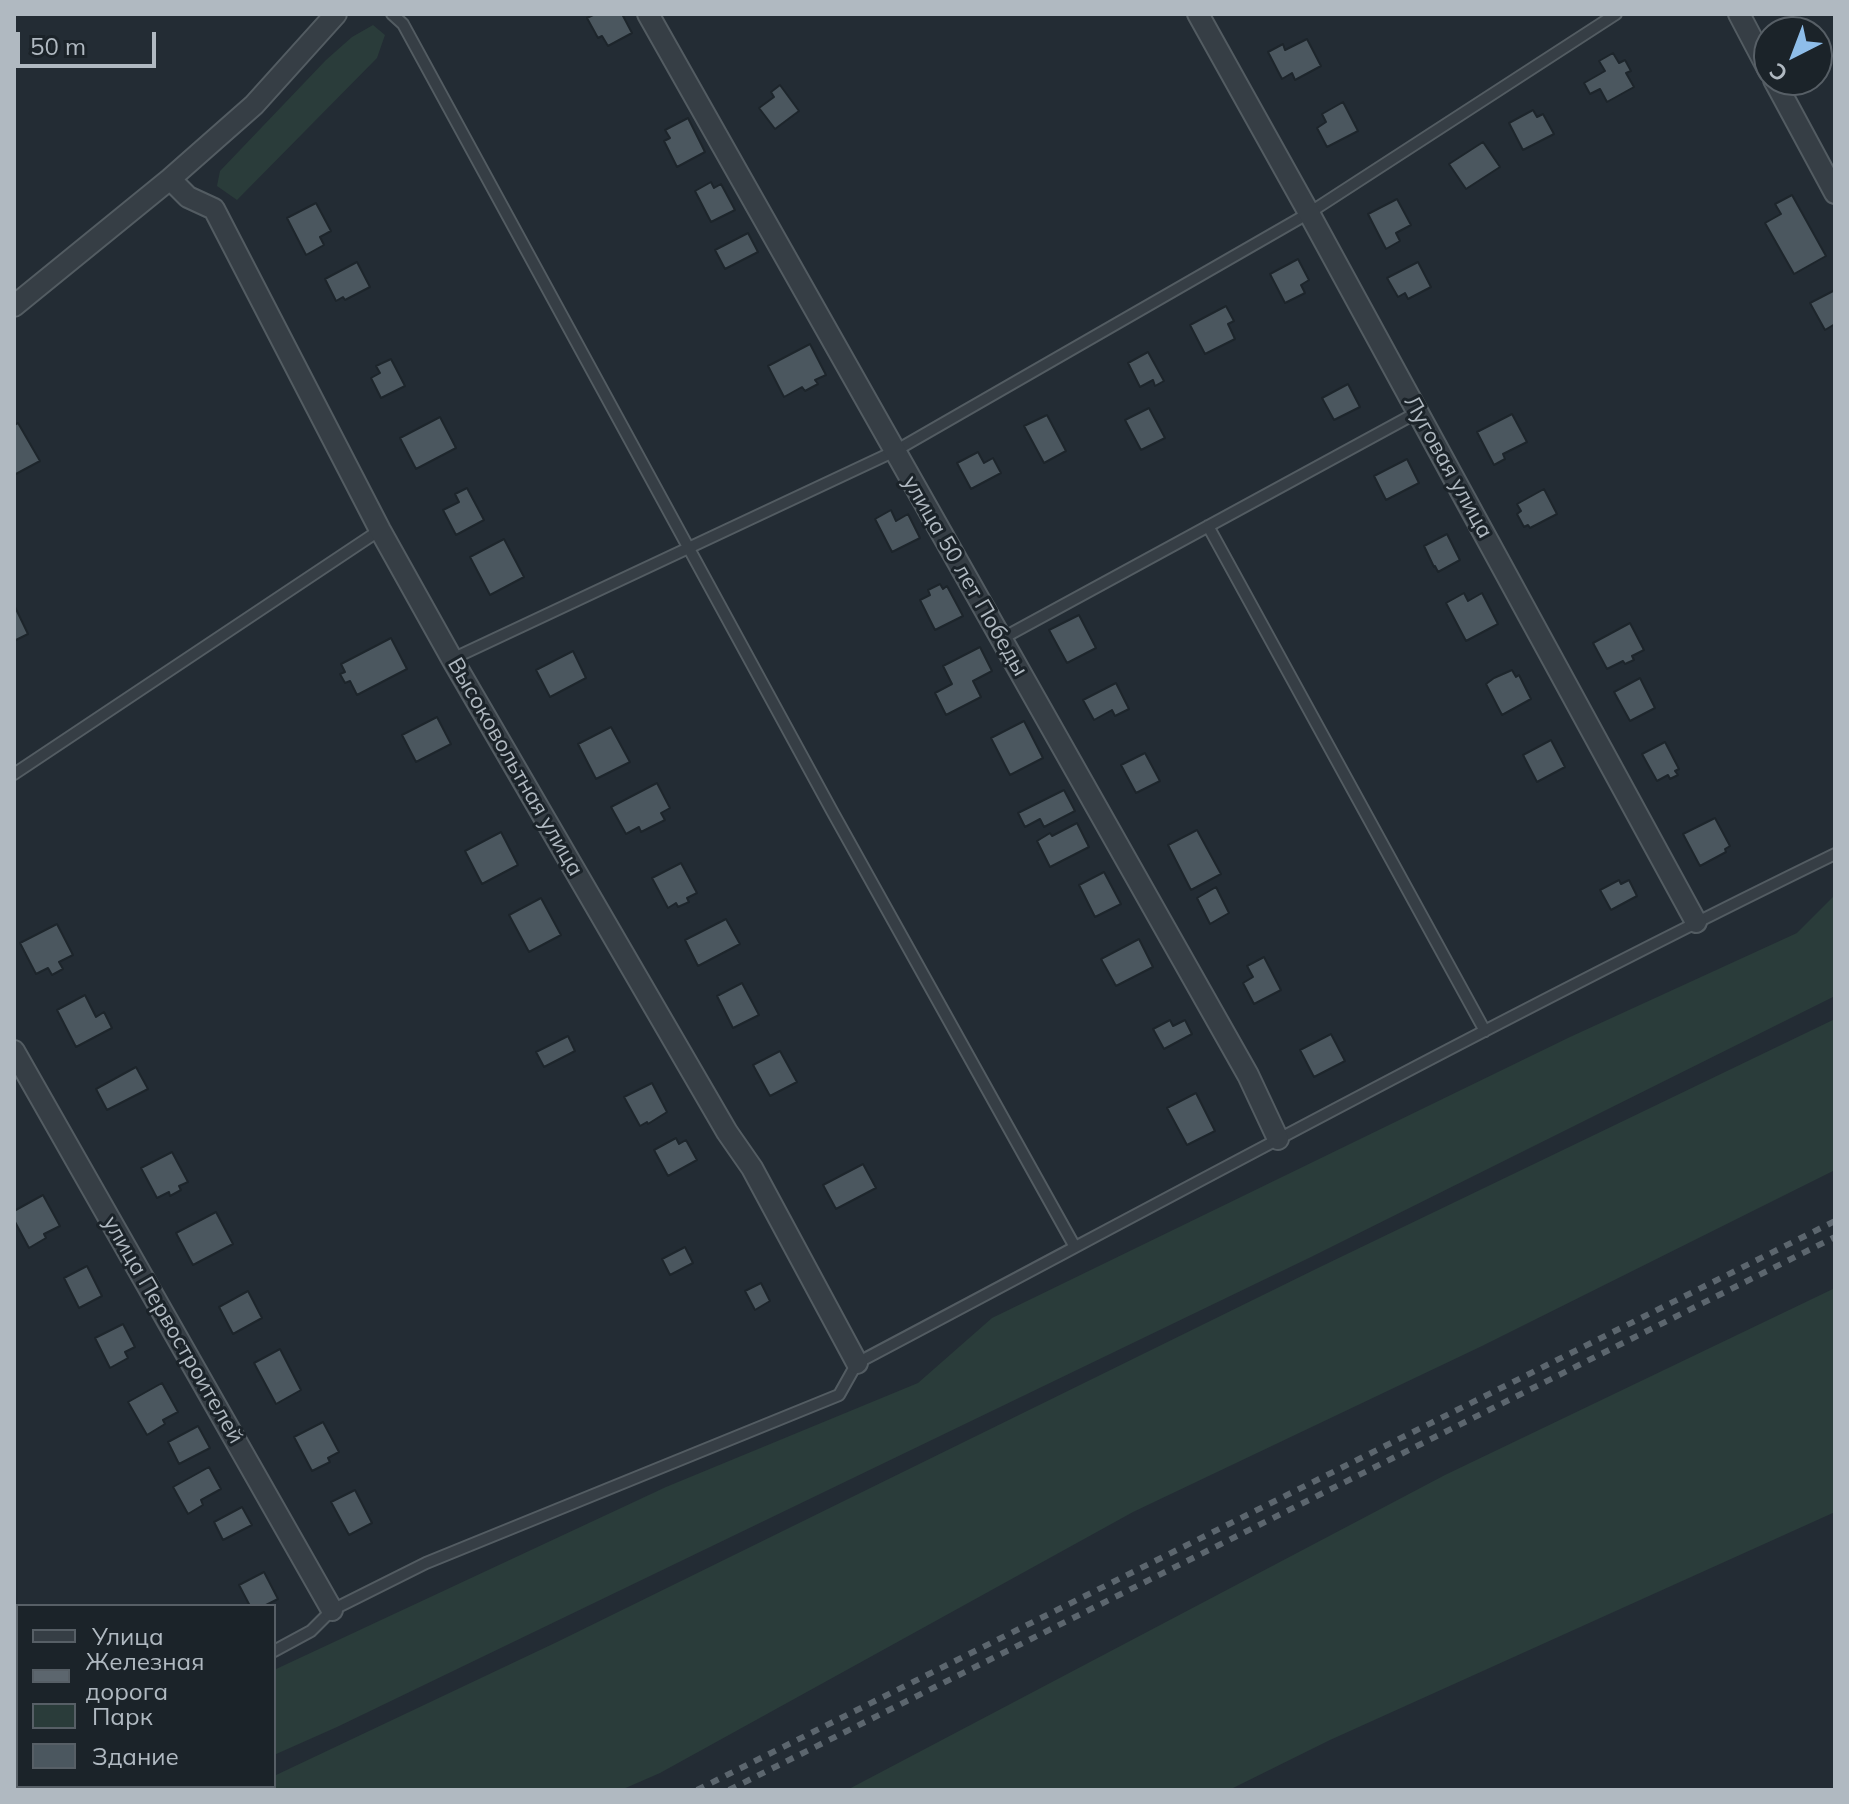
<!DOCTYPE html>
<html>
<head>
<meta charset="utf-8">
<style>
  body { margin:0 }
  #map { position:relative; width:1849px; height:1804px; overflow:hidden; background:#232c34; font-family:Mulish,sans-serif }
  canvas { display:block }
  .frame { position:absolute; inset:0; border:16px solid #b0b9c1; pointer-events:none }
  .legend { position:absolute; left:16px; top:1604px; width:260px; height:184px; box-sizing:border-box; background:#1b2329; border:2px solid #575f66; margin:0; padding:10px 14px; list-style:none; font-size:24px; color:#b0b9c1 }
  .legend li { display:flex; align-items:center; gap:16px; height:40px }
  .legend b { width:40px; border:2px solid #575f66 }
  .north { position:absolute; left:1753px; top:16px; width:80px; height:80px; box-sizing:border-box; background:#1b2329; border:2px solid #575f66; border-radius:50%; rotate:222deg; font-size:22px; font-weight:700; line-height:32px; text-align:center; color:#b0b9c1 }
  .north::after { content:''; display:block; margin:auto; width:28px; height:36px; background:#8ebde9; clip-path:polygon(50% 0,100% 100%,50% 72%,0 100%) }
  .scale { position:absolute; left:16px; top:32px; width:140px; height:36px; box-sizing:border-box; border:4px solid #b0b9c1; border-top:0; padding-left:10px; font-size:24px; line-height:28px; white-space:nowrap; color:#b0b9c1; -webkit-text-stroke:6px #1b2329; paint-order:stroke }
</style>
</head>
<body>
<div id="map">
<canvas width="1849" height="1804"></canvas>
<div class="frame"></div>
<ul class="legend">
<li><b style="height:10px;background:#363e45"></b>Улица</li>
<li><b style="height:10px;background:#5c666e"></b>Железная дорога</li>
<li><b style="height:22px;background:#2a3c3a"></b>Парк</li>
<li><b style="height:22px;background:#4b575f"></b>Здание</li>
</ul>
<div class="north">С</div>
<div class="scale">50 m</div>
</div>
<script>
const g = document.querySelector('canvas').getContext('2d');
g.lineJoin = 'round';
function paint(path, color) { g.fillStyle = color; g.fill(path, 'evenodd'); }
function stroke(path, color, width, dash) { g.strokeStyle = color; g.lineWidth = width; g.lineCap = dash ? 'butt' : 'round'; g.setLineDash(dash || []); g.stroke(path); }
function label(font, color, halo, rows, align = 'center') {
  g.font = font + ' Mulish,sans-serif'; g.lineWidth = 6; g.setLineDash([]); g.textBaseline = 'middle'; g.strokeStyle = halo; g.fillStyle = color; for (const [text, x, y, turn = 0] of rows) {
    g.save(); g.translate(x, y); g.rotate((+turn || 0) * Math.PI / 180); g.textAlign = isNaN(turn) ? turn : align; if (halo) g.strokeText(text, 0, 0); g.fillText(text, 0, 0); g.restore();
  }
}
paint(new Path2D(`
  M373,25L385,35L377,58L237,200L217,186L220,171L326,60L352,37Z
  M1835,895V996L1311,1257L337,1727L274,1755V1670L666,1487L918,1383L992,1318L1570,1037L1797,933Z
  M1835,1019V1170L1482,1346L1133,1512L660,1773L621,1790H244L252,1786H274V1776L557,1642L1320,1267Z
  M1835,1288V1512L1330,1740L1229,1790H847L1445,1475Z`), '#2a3c3a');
const building = new Path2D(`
  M595,14H622L632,33L608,46L602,36L598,38L587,18Z
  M1307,39L1321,66L1295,80L1292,73L1282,79L1268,52L1283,44L1285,50Z
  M1613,53L1619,63L1625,60L1631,71L1626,73L1634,87L1607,102L1600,89L1590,94L1584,83L1605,71L1599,61Z
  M780,85L799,111L775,129L759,108L774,97L771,92Z
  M1343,102L1358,131L1327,147L1317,128L1326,122L1322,114Z
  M1533,110L1537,117L1543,114L1554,134L1523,150L1509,123Z
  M688,118L705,152L677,167L664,141L670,138L665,130Z
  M1483,142L1500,167L1466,189L1449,164Z
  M711,182L714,188L721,184L735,210L711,222L695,191Z
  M1792,195L1826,256L1794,274L1765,223L1781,214L1775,204Z
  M1397,199L1411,225L1396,233L1400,241L1386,249L1368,214Z
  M316,203L331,231L320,237L324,245L306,255L287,218Z
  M748,233L758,252L725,269L715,250Z
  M1298,259L1309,280L1301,285L1305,293L1285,303L1270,274Z
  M357,262L370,287L345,300L343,297L336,301L325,279Z
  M1418,262L1431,287L1408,299L1405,293L1398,297L1387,278Z
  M1835,290V324L1825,330L1810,303Z
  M1226,306L1234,321L1228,324L1235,339L1205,354L1190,325Z
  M810,344L826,375L815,380L818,384L805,391L802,387L784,397L768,366Z
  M1148,352L1164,381L1155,386L1153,380L1140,387L1128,363Z
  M391,359L405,386L381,398L371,378L380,373L376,366Z
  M1348,384L1360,407L1334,420L1322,398Z
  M1149,408L1165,438L1141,450L1125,420Z
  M1512,414L1527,442L1503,454L1505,459L1494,465L1477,432Z
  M1047,415L1066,451L1044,463L1024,426Z
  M440,417L456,448L416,469L400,438Z
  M18,423L40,461L14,475V425Z
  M978,452L984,463L993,458L1001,473L971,489L957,463Z
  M1407,459L1419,483L1386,500L1374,476Z
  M467,488L484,520L456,535L443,510L459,502L455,494Z
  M1544,489L1557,514L1530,528L1528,525L1524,527L1517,514L1521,511L1517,504Z
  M891,510L896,521L908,514L920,538L892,552L875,519Z
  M1447,534L1460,560L1438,572L1435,566L1434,567L1424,546Z
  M504,539L524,577L490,595L470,557Z
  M940,584L943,589L947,586L963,616L935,630L920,600L930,595L928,590Z
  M1464,593L1468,601L1482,593L1498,624L1466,641L1446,603Z
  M15,607L28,634L14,641V608Z
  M1079,615L1096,648L1067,663L1049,630Z
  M1630,623L1644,650L1632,656L1634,660L1625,664L1623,661L1607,669L1593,643Z
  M391,638L407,669L357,695L350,681L345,683L340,674L345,672L341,664Z
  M980,647L992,671L973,681L981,697L946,715L935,693L952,684L943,666Z
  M573,651L586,678L550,697L536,670Z
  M1512,670L1516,677L1519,675L1531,699L1502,715L1486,684L1494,678Z
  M1640,678L1655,708L1630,721L1614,692Z
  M1116,683L1129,709L1115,716L1112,710L1094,720L1083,700Z
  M437,717L451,744L416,762L402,735Z
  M1024,721L1043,758L1010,775L991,738Z
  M611,727L630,762L596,779L578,744Z
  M1551,740L1565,767L1537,782L1523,755Z
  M1665,742L1679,769L1675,771L1678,775L1670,779L1668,775L1657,781L1642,754Z
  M1145,753L1160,781L1136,793L1121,765Z
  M657,783L670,808L661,813L665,820L641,832L639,827L626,834L611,807Z
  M1064,790L1075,811L1044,827L1040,819L1025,827L1018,813Z
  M1715,818L1730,846L1725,849L1726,852L1700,866L1683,834Z
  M1077,823L1089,847L1050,867L1037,841L1050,833L1052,836Z
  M1197,830L1221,874L1191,890L1168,845Z
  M501,832L518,865L482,884L465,851Z
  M681,863L697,893L687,898L689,902L678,907L676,903L668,908L652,878Z
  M1104,872L1121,904L1095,917L1079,885Z
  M1619,880L1621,884L1629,880L1637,896L1611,910L1600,890Z
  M1216,887L1229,913L1210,924L1197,898Z
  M541,898L561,935L529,952L509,915Z
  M726,919L740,944L698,966L685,940Z
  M57,924L73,955L59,962L63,969L52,975L48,968L36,974L20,943Z
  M1139,939L1153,967L1116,986L1101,959Z
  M1264,957L1281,990L1254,1004L1243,983L1253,977L1247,966Z
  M742,983L759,1015L733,1028L717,996Z
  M85,995L96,1017L104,1012L112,1028L76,1047L57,1010Z
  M1170,1020L1173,1026L1185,1020L1192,1034L1164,1049L1153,1029Z
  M1331,1034L1345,1061L1314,1077L1300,1050Z
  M568,1036L575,1051L544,1067L536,1052Z
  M780,1051L797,1082L770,1096L753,1065Z
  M136,1067L148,1089L107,1110L96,1089Z
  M652,1083L667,1112L648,1124L647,1122L640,1126L624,1097Z
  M1196,1093L1215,1131L1187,1145L1167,1108Z
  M676,1138L679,1144L686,1140L697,1160L668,1176L654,1150Z
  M172,1152L188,1182L179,1186L181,1190L170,1196L169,1192L157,1198L141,1168Z
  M863,1164L876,1188L836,1209L823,1185Z
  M43,1195L60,1226L44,1234L46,1238L29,1248L14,1220V1211Z
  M216,1212L233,1244L193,1265L176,1233Z
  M685,1247L693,1263L670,1275L662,1259Z
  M87,1266L102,1296L79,1308L64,1278Z
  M761,1283L770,1301L755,1310L745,1291Z
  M248,1291L262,1318L233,1334L219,1307Z
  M123,1324L135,1347L125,1352L128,1358L110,1368L95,1338Z
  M280,1349L301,1390L276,1404L254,1363Z
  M162,1383L178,1412L163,1420L165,1424L147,1435L128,1402Z
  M323,1422L339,1452L328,1458L330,1462L312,1471L294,1437Z
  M198,1426L210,1448L179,1464L168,1442Z
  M209,1467L221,1489L201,1500L203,1505L188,1514L173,1487Z
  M355,1490L372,1523L349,1535L331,1502Z
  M242,1507L252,1525L223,1540L214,1522Z
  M264,1572L278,1599L264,1606H250L239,1585Z`);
paint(building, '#4b575f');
stroke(building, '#1d252b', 2);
const service = new Path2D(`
  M392,14L403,24L832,811L1075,1247
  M1208,526L1485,1031
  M1001,639L1418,412
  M452,659L895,451L1309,213L1616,14
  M14,774L380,530
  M274,1651L311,1631L332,1610L426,1563L839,1395L857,1363C1182,1191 1505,1015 1835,854
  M14,1698L18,1704
  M36,1790L40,1786`);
const minor = new Path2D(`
  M648,14L1248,1075L1278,1139
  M1198,14L1309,213L1696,922
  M1739,14L1769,71
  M1774,80L1835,193
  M170,179L188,197L214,209L380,530L452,659L727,1132L752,1168L857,1363
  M14,306L170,179L254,105L336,14
  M14,1051L332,1610`);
stroke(service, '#535c62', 14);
stroke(minor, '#535c62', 24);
stroke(service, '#363e45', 10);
stroke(minor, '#363e45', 20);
stroke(new Path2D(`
  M697,1790L1835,1221
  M729,1790L1835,1237`), '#5c666e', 6, [8, 8]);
label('22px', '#b0b9c1', '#1b2329', [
  ["Луговая улица",1448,467,61],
  ["улица 50 лет Победы",965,576,60],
  ["Высоковольтная улица",515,767,60],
  ["улица Первостроителей",173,1330,60]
]);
</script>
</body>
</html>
